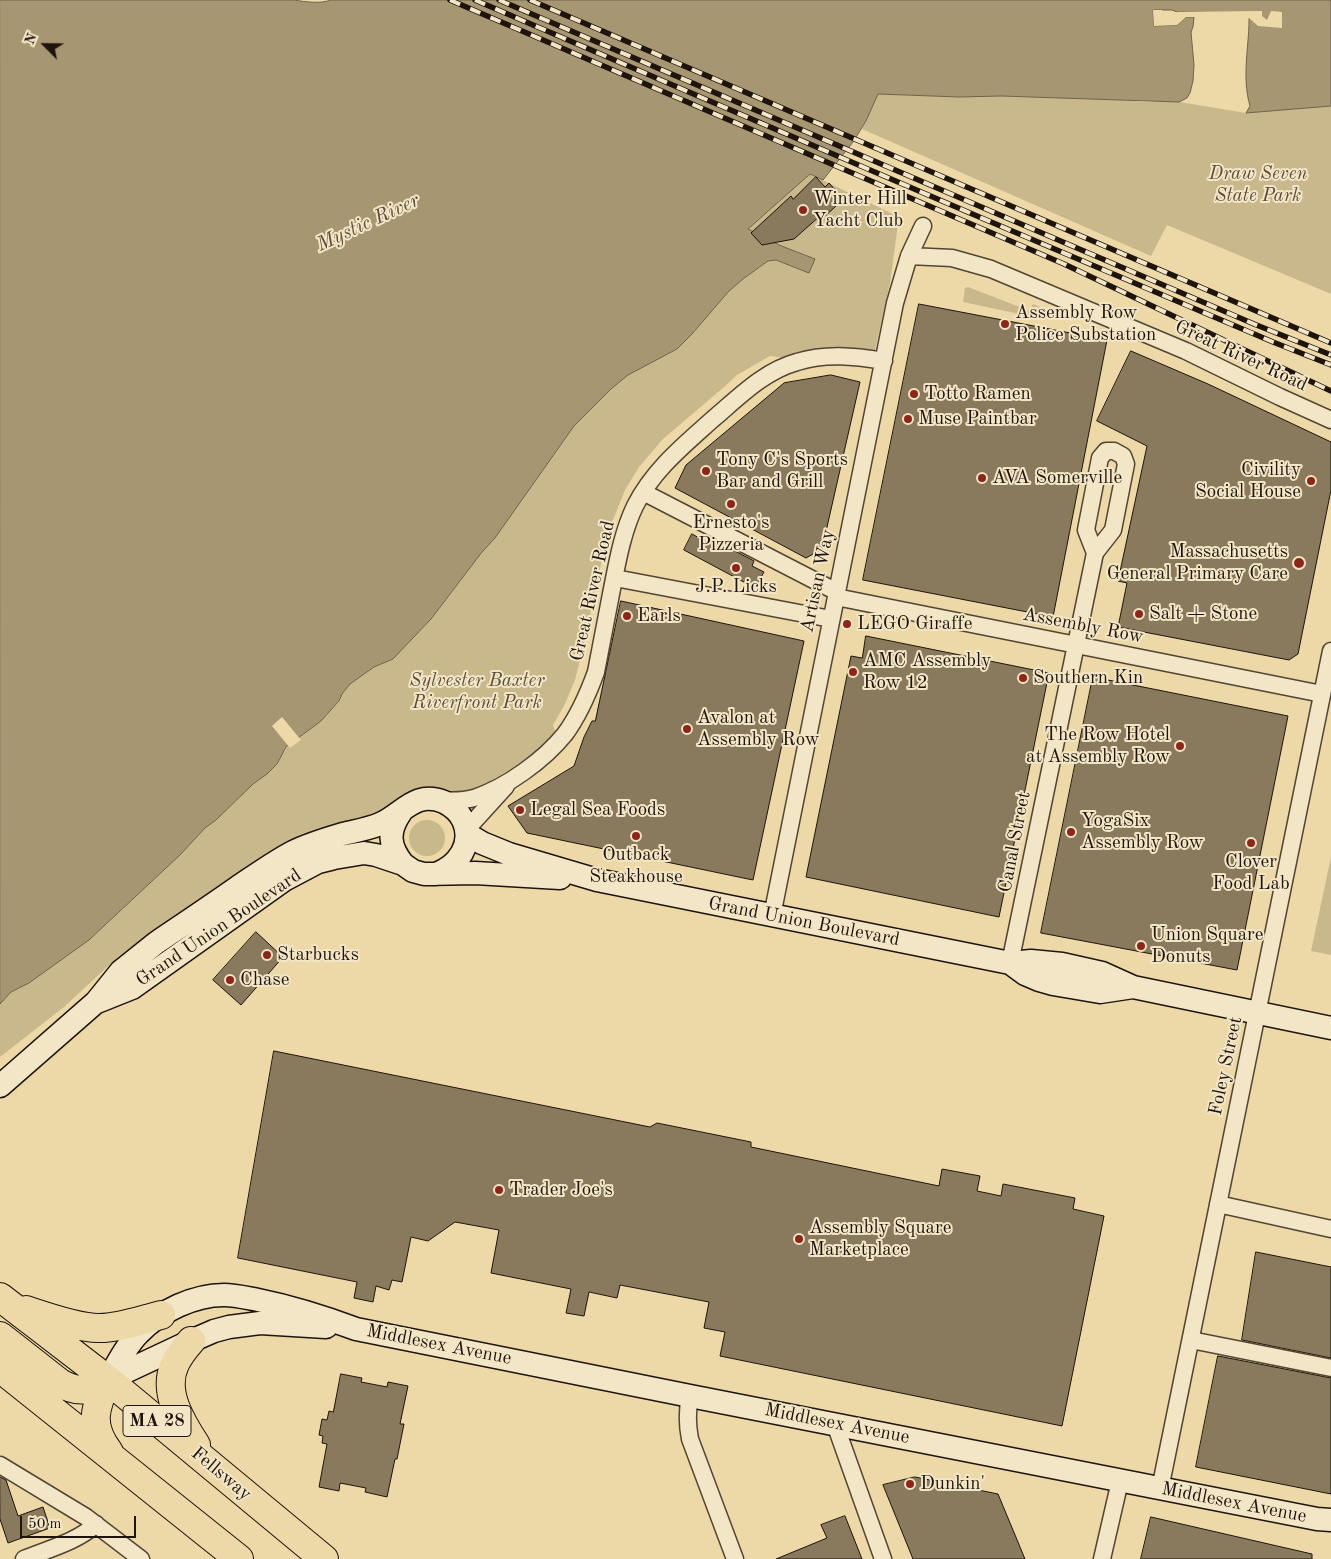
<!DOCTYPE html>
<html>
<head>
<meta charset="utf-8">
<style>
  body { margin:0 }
  #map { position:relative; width:1331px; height:1559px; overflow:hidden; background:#edd9a7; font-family:"Old Standard TT",serif }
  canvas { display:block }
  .north { position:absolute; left:20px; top:20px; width:50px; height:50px; -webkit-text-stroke:4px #f3e6c6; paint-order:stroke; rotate:293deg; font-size:14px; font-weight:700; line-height:20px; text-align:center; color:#1e140c }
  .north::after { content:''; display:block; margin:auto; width:18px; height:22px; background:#1e140c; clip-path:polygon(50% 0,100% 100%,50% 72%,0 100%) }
  .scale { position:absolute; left:20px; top:1516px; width:116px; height:22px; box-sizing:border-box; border:2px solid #1e140c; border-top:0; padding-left:6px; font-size:15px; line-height:18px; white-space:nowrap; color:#1e140c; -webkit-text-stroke:4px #f3e6c6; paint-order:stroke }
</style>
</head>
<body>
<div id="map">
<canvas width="1331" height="1559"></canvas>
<div class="north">N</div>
<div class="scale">50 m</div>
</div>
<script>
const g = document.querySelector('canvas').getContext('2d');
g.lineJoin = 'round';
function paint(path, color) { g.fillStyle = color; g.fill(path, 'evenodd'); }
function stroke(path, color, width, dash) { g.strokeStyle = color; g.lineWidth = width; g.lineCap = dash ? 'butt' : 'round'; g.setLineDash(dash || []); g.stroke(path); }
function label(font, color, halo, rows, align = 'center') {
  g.font = font + ' "Old Standard TT",serif'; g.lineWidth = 4; g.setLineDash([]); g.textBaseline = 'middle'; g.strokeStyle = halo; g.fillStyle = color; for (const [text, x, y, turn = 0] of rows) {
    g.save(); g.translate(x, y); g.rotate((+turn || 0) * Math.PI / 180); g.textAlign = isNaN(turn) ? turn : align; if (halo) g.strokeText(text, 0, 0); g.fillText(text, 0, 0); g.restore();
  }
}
paint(new Path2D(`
  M878,94L959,97L1001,96L1107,99L1145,102L1174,101L1246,113L1331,106V294L1167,225L1151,256L862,129L866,121Z
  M810,174L899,217L890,283L875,350L828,348L802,352L785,358L770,356L737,375L724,387L663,439L639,467L625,490L613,520L604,550L584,644L575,680L565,704L553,725L555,732L540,748L521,763L477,789L373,818L271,853L228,879L156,928L119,956L64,1007L0,1057V1004L11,992L29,983L89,940L180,855L205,828L216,820L253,784L267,774L277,764L287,747L321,721L339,702L342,694L350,684L374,667L393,659L431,619L482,552L495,538L574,426L611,389L628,375L677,349L692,334L729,291L743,279L769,261L776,260L809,273L815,259L779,245L747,230Z
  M968,287L1030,311L1033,304L1042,308L1038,318L963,302L965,288Z
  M409 838a18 18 0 1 1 36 0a18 18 0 1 1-36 0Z
  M1331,857V955L1311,951Z`), '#cab88d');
const water = new Path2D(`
  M0,0H294C306,2 320,4 331,0H1331V106L1246,113L1250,106C1241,75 1250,44 1249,13L1177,12L1172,10H1153L1154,26L1177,25L1186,17H1194L1193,27L1191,32L1194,65L1193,81L1190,93L1187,98L1179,102L1001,96L959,97L878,94L866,121L853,142L823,180L810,174L748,229L779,245L815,259L809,273L776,260L768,261L743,279L729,291L692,334L677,349L628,375L611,389L574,426L495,538L482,552L431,619L393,659L374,667L350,684L342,694L339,701L321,721L286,747L277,764L267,774L253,784L216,820L205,828L180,855L89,940L29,983L11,992L0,1004Z`);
paint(water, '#a79672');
stroke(water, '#706249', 1);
paint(new Path2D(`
  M1153,10H1162L1163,12H1156V24L1176,23L1185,14L1194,15L1196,17H1186L1177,25L1154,26Z
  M1262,11V16L1267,20L1271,11L1282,12V28L1258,26L1249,18H1246V15L1175,14L1177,12Z
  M282,717L301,740L290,748L272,726Z`), '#edd9a7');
const building = new Path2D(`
  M816,177L825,187L829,183L837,192L835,194L839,199L834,204L836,206L823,218L821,215L794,239L762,245L751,233L791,196L793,199Z
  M919,304L1107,340L1053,617L863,580Z
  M1131,351L1208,384L1331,442V490L1298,654L1289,660L1118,627L1127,583L1118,581L1147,446L1097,421Z
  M831,375L860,382L822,549L806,558L675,488L686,465L784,383Z
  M692,534L710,544L712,539L754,561L752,566L764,572L755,588L684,550Z
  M621,601L804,641L753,880L527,833L508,806L574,766L584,737L592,721H595Z
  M866,636L1049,673L999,917L806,877L851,656L862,658Z
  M1093,677L1288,716L1237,970L1041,933Z
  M256,932L283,957L241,1005L213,980Z
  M274,1051L650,1127L657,1123L751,1142V1147L939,1186L942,1169L980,1176L977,1191L1001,1196L1003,1184L1075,1198L1073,1209L1104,1216L1062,1426L720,1356L725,1332L704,1328L709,1302L620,1285L617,1298L589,1292L584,1316L566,1313L571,1289L491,1273L499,1230L455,1222L428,1241L411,1237L402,1282L392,1280L389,1290L376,1286L373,1302L354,1298L357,1282L238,1258Z
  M1256,1252L1331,1267V1358L1242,1340Z
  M1218,1356L1331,1378V1494L1196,1467Z
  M341,1374L362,1378L361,1382L387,1387L388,1382L408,1386L400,1424H404L397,1459H395L387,1497L365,1492L366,1488L340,1483L339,1491L319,1487L327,1444L322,1443L323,1436L319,1435L322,1419L327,1420L329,1411L333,1412Z
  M0,1477L6,1480L18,1516L43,1507L50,1528L8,1543L0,1519Z
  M915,1477L998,1494L1025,1559H913L883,1485Z
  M845,1516L862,1559H776L827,1538L821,1525Z
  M1151,1517L1312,1554V1559H1141Z`);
paint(building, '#8a7a5d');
stroke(building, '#1e140c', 1);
const street = new Path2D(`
  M909,256L952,258L991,269L1186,351L1280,397L1331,420
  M643,492L837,592
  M615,578L831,619
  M836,597L1322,694
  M440,800C451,801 463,801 474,798C507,787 544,760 565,734C579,715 588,694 596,672C601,646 606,620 611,594C617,564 622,533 635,506C653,470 684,445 713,419C739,397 764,371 797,362C826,353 854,356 884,361
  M466,830L506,786
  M772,916L895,303L909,256L923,226
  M1010,963L1095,553L1113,530L1126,464L1123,456L1114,451H1106L1100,458L1086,530L1095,553
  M1218,1204L1331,1229
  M1191,1340L1331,1368
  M690,1396C687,1411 687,1424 690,1439L735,1559
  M835,1424L883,1559
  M0,1465L86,1517L141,1559
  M1160,1489L1331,651
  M24,1559C48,1549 77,1542 96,1524
  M1102,1559L1120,1481`);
const secondary = new Path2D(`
  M401,812C388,831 388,845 403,864
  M467,834L482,843L509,854L597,880L1010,963L1031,961L1062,964L1102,973L1133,987L1331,1028
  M1010,963L1025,974L1039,980L1053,984L1100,992L1133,987
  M97,1002L132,988L284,880L318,862L334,858L364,853L376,855L403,864L413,871L424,874L475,873L560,878
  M0,1086L96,1002L121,971L156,943C184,924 211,906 238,887C256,875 274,862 293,852C309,844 326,839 343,834C355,831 368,829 380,824C403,814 415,790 444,802C452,806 459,812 463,820C474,844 458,866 436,874
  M108,1380C117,1364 126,1346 139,1333C160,1311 194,1295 224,1295C235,1295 247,1298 258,1300C292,1307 324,1317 356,1329L690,1396L1317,1519L1331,1520
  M108,1380L191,1341L214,1331L229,1327L260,1323L326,1327`);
const highway = new Path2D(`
  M0,1297L108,1380L324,1559
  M26,1310C47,1317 78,1328 99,1328C120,1328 141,1320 161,1315
  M0,1336L60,1383C79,1394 90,1390 108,1380
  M191,1341C185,1348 179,1355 175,1364C162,1391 181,1422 196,1445
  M0,1368L239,1559
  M108,1380C94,1408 89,1426 109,1452`);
stroke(street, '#524533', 19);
stroke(secondary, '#1e140c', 25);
stroke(highway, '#1e140c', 30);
stroke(street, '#f3e6c6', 16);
stroke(secondary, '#f3e6c6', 22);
stroke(highway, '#edd9a7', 28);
const rail = new Path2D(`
  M450,0L1064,264L1331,391
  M475,0L977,216L1273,342L1331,365
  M499,0L1254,324L1331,355
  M530,0L1331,343`);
stroke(rail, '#1e140c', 5.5);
stroke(rail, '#f3e6c6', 4, [11]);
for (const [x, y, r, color] of [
  [803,210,5,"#8f2418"],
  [1005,324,5,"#8f2418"],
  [914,394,5,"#8f2418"],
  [908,419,5,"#8f2418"],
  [706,471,5,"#8f2418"],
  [982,478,5,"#8f2418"],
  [1311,481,5,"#8f2418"],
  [731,504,5,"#8f2418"],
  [1299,563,6,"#8f2418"],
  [736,568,5,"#8f2418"],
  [1139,614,5,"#8f2418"],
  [627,616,5,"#8f2418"],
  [847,624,5,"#8f2418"],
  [853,672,5,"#8f2418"],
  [1023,678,5,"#8f2418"],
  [687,729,5,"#8f2418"],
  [1180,746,5,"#8f2418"],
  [520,810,5,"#8f2418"],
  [1071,832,5,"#8f2418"],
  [636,836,5,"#8f2418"],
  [1251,843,5,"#8f2418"],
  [1141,946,5,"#8f2418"],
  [267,955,5,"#8f2418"],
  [230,980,5,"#8f2418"],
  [499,1190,5,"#8f2418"],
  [799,1239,5,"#8f2418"],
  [910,1484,5,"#8f2418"]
]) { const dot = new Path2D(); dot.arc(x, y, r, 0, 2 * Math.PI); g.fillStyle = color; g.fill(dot); stroke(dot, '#f3e6c6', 2); }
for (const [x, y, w] of [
  [157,1421,68]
]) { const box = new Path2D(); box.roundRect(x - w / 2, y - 15.5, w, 31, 4); g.fillStyle = '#f3e6c6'; g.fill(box); stroke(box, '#1e140c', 1); }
label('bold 18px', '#1e140c', null, [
  ["MA 28",157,1421]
]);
label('italic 19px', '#5a4d39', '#f3e6c6', [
  ["Draw Seven",1258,174],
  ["State Park",1258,196],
  ["Sylvester Baxter",477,681],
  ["Riverfront Park",477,703]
]);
label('19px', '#1e140c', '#f3e6c6', [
  ["Winter Hill",813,199],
  ["Yacht Club",813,221],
  ["Assembly Row",1015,313],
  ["Police Substation",1015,335],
  ["Totto Ramen",924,394],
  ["Muse Paintbar",918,419],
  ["Tony C's Sports",716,460],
  ["Bar and Grill",716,482],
  ["Civility",1301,470,"right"],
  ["Social House",1301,492,"right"],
  ["AVA Somerville",992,478],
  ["Ernesto's",731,523,"center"],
  ["Pizzeria",731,545,"center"],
  ["Massachusetts",1288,552,"right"],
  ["General Primary Care",1288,574,"right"],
  ["J.P. Licks",736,587,"center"],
  ["Salt + Stone",1149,614],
  ["Earls",637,616],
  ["LEGO Giraffe",857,624],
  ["AMC Assembly",863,661],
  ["Row 12",863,683],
  ["Southern Kin",1033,678],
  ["Avalon at",697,718],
  ["Assembly Row",697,740],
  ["The Row Hotel",1170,735,"right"],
  ["at Assembly Row",1170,757,"right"],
  ["Legal Sea Foods",530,810],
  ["YogaSix",1081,821],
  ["Assembly Row",1081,843],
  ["Outback",636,855,"center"],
  ["Steakhouse",636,877,"center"],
  ["Clover",1251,862,"center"],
  ["Food Lab",1251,884,"center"],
  ["Union Square",1151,935],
  ["Donuts",1151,957],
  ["Starbucks",277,955],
  ["Chase",240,980],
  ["Trader Joe's",509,1190],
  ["Assembly Square",809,1228],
  ["Marketplace",809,1250],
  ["Dunkin'",920,1484]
], 'left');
label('19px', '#1e140c', '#f3e6c6', [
  ["Great River Road",1241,356,25],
  ["Artisan Way",818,581,-78],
  ["Great River Road",593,591,-77],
  ["Assembly Row",1083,626,11],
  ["Canal Street",1015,842,-79],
  ["Grand Union Boulevard",804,922,11],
  ["Grand Union Boulevard",219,928,-34],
  ["Foley Street",1226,1066,-78],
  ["Middlesex Avenue",439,1345,11],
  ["Middlesex Avenue",837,1424,11],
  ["Fellsway",221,1474,40],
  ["Middlesex Avenue",1234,1503,11]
]);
label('italic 20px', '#5c4e3a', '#f3e6c6', [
  ["Mystic River",368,223,-25]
]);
</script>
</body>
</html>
